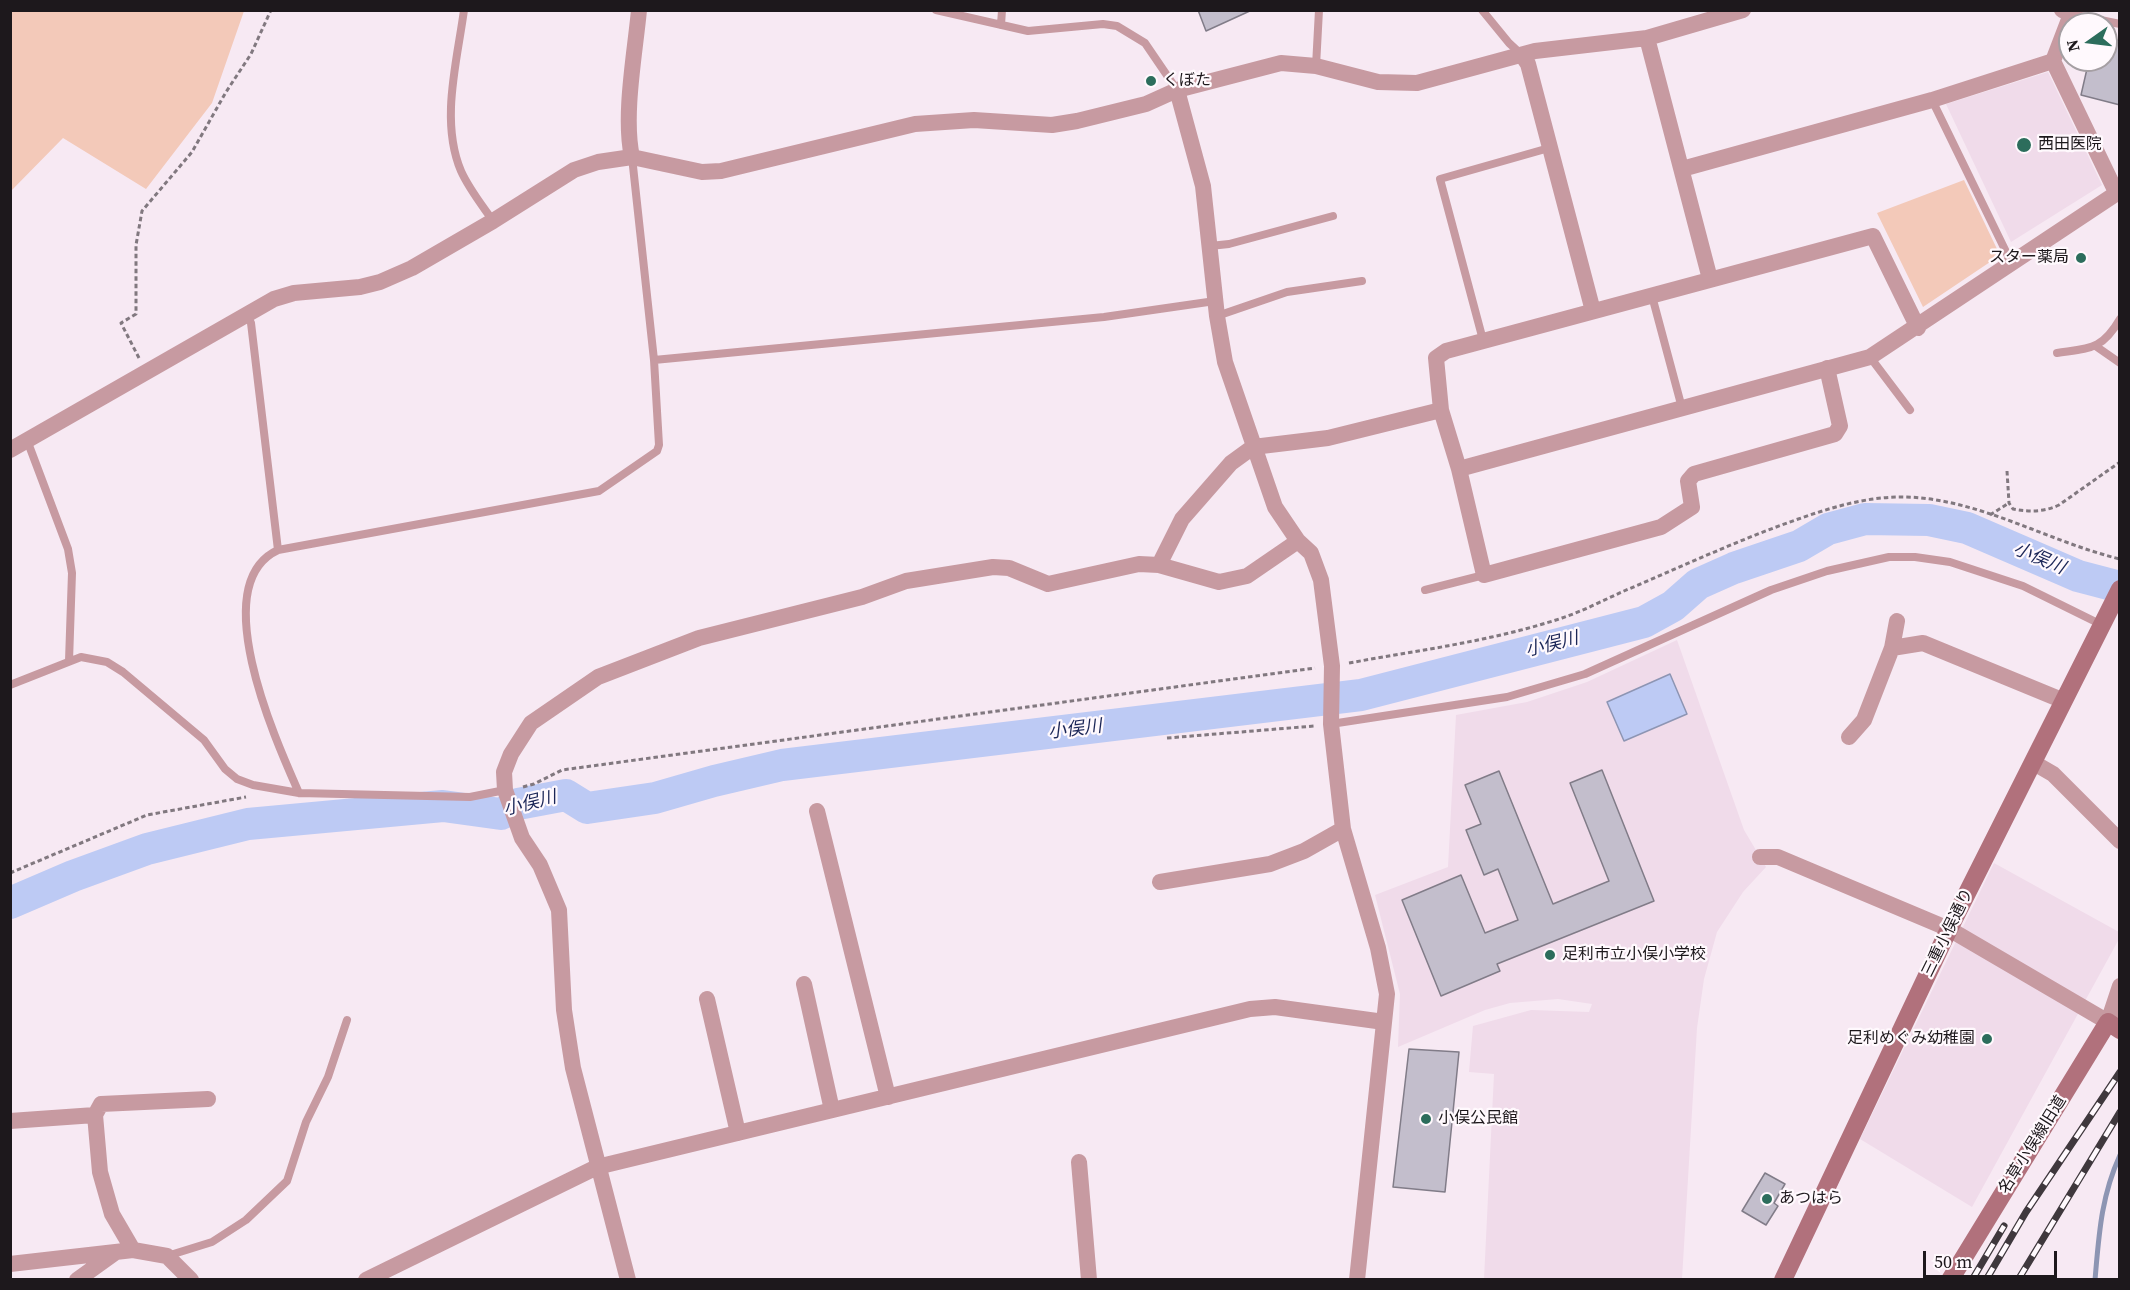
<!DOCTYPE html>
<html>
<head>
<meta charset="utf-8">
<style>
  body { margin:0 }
  #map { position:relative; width:2130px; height:1290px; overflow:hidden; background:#f7e9f3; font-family:"Source Serif 4",serif }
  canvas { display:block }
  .frame { position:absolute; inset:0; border:12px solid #1d181c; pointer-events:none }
  .north { position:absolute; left:2058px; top:12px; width:60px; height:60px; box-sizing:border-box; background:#fff9fd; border:2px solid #a59fa3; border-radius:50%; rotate:256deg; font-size:16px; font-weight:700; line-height:24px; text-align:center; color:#1d181c }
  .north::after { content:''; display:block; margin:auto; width:21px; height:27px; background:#2c6d5c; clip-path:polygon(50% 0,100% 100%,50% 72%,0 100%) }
  .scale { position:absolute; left:1923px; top:1251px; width:134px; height:27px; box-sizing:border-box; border:3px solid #1d181c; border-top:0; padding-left:8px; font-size:18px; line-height:21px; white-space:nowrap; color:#1d181c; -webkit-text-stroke:4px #fff9fd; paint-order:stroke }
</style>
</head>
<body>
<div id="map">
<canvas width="2130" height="1290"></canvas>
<div class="frame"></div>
<div class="north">N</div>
<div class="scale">50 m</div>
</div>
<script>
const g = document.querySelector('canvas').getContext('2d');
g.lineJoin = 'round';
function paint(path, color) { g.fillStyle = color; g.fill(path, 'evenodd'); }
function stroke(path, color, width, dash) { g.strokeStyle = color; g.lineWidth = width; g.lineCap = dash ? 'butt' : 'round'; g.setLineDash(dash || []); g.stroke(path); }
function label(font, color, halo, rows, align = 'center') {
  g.font = font + ' "Source Serif 4","Noto Sans JP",serif'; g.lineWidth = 4.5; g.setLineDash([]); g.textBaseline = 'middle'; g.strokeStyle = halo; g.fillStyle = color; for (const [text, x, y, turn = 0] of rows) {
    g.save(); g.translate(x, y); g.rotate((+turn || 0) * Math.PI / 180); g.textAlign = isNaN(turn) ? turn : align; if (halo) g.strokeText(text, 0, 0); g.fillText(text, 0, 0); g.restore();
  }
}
paint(new Path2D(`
  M2048,72L2102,185L2011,242L1946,104Z
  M1677,640L1744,830L1766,867L1743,892L1717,932L1704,979L1697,1028L1682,1279H1484L1494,1074L1469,1072L1473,1026L1531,1010L1589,1012L1592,1004L1558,999L1510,1003L1485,1010L1398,1047L1400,994L1375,895L1448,867L1456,715L1527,702L1587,682Z
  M1994,863L2119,932V939L1972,1207L1860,1139Z`), '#f0dbea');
paint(new Path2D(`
  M11,10H244V11L212,103L146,189L63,138L11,191Z
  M1964,180L1997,249L1996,258L1923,307L1877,213Z`), '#f3c9b9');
const water = new Path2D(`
  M1670,674L1687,714L1624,741L1607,702Z`);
paint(water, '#bdcaf4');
stroke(water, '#8d95b3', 1.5);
stroke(new Path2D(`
  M2095,1280C2099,1234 2101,1197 2120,1155`), '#8d95b3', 5);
stroke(new Path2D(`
  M10,903L73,876L147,849L248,824L443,806L501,814L518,804L566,795L587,808L655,798L714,781L782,765L1361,695L1644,622L1673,606L1698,584L1734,568L1799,546L1828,529L1865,519L1929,520L1967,528L2078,576L2120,587`), '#bdcaf4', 32);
const building = new Path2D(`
  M1198,10H1252L1206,31Z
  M2106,38L2120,41V105L2081,95L2089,60H2106Z
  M1602,770L1654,901L1497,964L1500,971L1441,996L1402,900L1461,875L1485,933L1518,920L1498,869L1484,875L1466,830L1481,824L1465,785L1499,771L1553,904L1609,881L1570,783Z
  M1409,1049L1459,1052L1445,1192L1393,1187Z
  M1765,1173L1785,1184L1774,1203L1778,1206L1766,1225L1742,1211Z`);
paint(building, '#c3becc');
stroke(building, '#817c88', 1.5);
stroke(new Path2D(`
  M139,358L121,323L136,314V245L142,211L192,152L226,92L251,54L271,10
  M2007,471L2009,503L2013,509C2030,512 2044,512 2059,505L2120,462
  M1990,515L2009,503
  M1349,663C1420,650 1493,641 1562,618C1583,611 1604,600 1624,591C1678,568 1732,543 1787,523C1826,509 1865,496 1906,497C1980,499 2049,542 2120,559
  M1167,738L1314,726
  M523,787L534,784L562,770L1315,668
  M10,873L147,815L246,797`), '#81787f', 3, [4.5, 3]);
stroke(new Path2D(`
  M464,10C457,62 440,121 461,171C469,189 482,205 493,221
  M936,10L1028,31L1103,24L1117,26L1145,43L1177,90
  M1482,10L1509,43L1522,55
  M2071,14L2120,24
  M1001,25L1002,10
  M1316,66L1319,10
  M1932,100L2011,262
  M1210,246L1229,244L1333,216
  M1652,296L1682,408
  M246,314L251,323L278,550
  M1217,316L1287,292L1362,281
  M1483,340L1440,179L1549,148
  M2097,347L2120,363
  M2057,353C2090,348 2102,350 2120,319
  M1870,357L1910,410
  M654,360L1104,317L1215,301
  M27,440L68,549L72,573L69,661
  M1425,590L1484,575
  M10,685L81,657L107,662L123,672L204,740L225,769L237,779L253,785L299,793L470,797L505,790
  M1331,724L1507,697L1585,674L1771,590L1827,571L1889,557H1915L1950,562L2023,586L2102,625
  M299,793C276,741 205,584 278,550L599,491L657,451L659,445L654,360L632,157
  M167,1256L212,1242L246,1220L287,1181L306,1122L328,1077L347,1020`), '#c79aa1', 8);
stroke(new Path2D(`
  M1647,38L1710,279
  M1522,55L1528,64L1593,311
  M2053,61L2071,14L2062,10
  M1177,90L1203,186L1217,316L1225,362L1275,507L1298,541L1311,553L1321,580L1332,666L1331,724L1343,829L1378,948L1387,994L1357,1280
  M632,157C623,116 635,53 639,10
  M1682,169L1932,100L2053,61L2116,192
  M1827,368L1840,426L1835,434L1694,474L1688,481L1692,507L1661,527L1484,575L1459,469L1441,410L1436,358L1446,351L1873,236L1918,328
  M10,450L274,299L294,293L360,287L380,282L412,268L493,221L574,170L598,162L632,157L702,172L721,171L915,124L974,120L1052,125L1077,121L1146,104L1177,90L1281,63L1316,66L1378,82L1417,83L1535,51L1647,38L1743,10
  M1459,469L1870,357L2120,191
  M1159,565L1182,519L1231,463L1253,447L1328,438L1441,410
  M1897,621L1892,648L1923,643L2064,701
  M1849,737L1864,720L1892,648
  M2034,763L2053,774L2120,841
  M817,811L888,1097
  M1760,857H1778L1949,929L2108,1022L2120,986
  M1160,882L1270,864L1304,851L1343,829
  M804,984L832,1110
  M707,999L738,1133
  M95,1115L100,1172L112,1214L133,1250
  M10,1121L95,1115L101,1104L208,1099
  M1079,1162L1089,1280
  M10,1264L133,1250L167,1256L191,1280
  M77,1280L116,1252
  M366,1280L597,1167L1250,1009L1275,1007L1384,1022
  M628,1280L573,1068L564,1010L559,910L540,865L522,838L505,790L504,772L511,754L531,723L598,677L699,638L862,597L906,581L993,567L1009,568L1048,584L1139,564L1159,565L1219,582L1247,576L1298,541`), '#c79aa1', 16);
stroke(new Path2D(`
  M1783,1280L1949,929L2120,589
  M1950,1280L2108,1022L2120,1030`), '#b1717c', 18);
const rail = new Path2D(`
  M1972,1280L2004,1226
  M1986,1280L2026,1212L2120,1072
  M2018,1280L2120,1112`);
stroke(rail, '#3f383d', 7);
stroke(rail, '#fff9fd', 4.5, [14]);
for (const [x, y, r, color] of [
  [1151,81,6,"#2c6d5c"],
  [2024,145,8,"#2c6d5c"],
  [2081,258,6,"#2c6d5c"],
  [1550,955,6,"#2c6d5c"],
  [1987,1039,6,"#2c6d5c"],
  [1426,1119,6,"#2c6d5c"],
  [1767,1199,6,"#2c6d5c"]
]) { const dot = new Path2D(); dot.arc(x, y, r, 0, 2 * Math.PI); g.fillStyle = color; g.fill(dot); stroke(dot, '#fff9fd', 2); }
label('16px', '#1d181c', '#fff9fd', [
  ["くぼた",1163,81],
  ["西田医院",2038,145],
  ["スター薬局",2069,258,"right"],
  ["足利市立小俣小学校",1562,955],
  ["足利めぐみ幼稚園",1975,1039,"right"],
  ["小俣公民館",1438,1119],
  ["あつはら",1779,1199]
], 'left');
label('16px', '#1d181c', '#fff9fd', [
  ["三重小俣通り",1948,933,-64],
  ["名草小俣線旧道",2033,1145,-58]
]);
label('italic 18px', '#1b2657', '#fff9fd', [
  ["小俣川",2039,559,23],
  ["小俣川",1552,645,-14],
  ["小俣川",1075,730,-7],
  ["小俣川",530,804,-14]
]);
</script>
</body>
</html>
